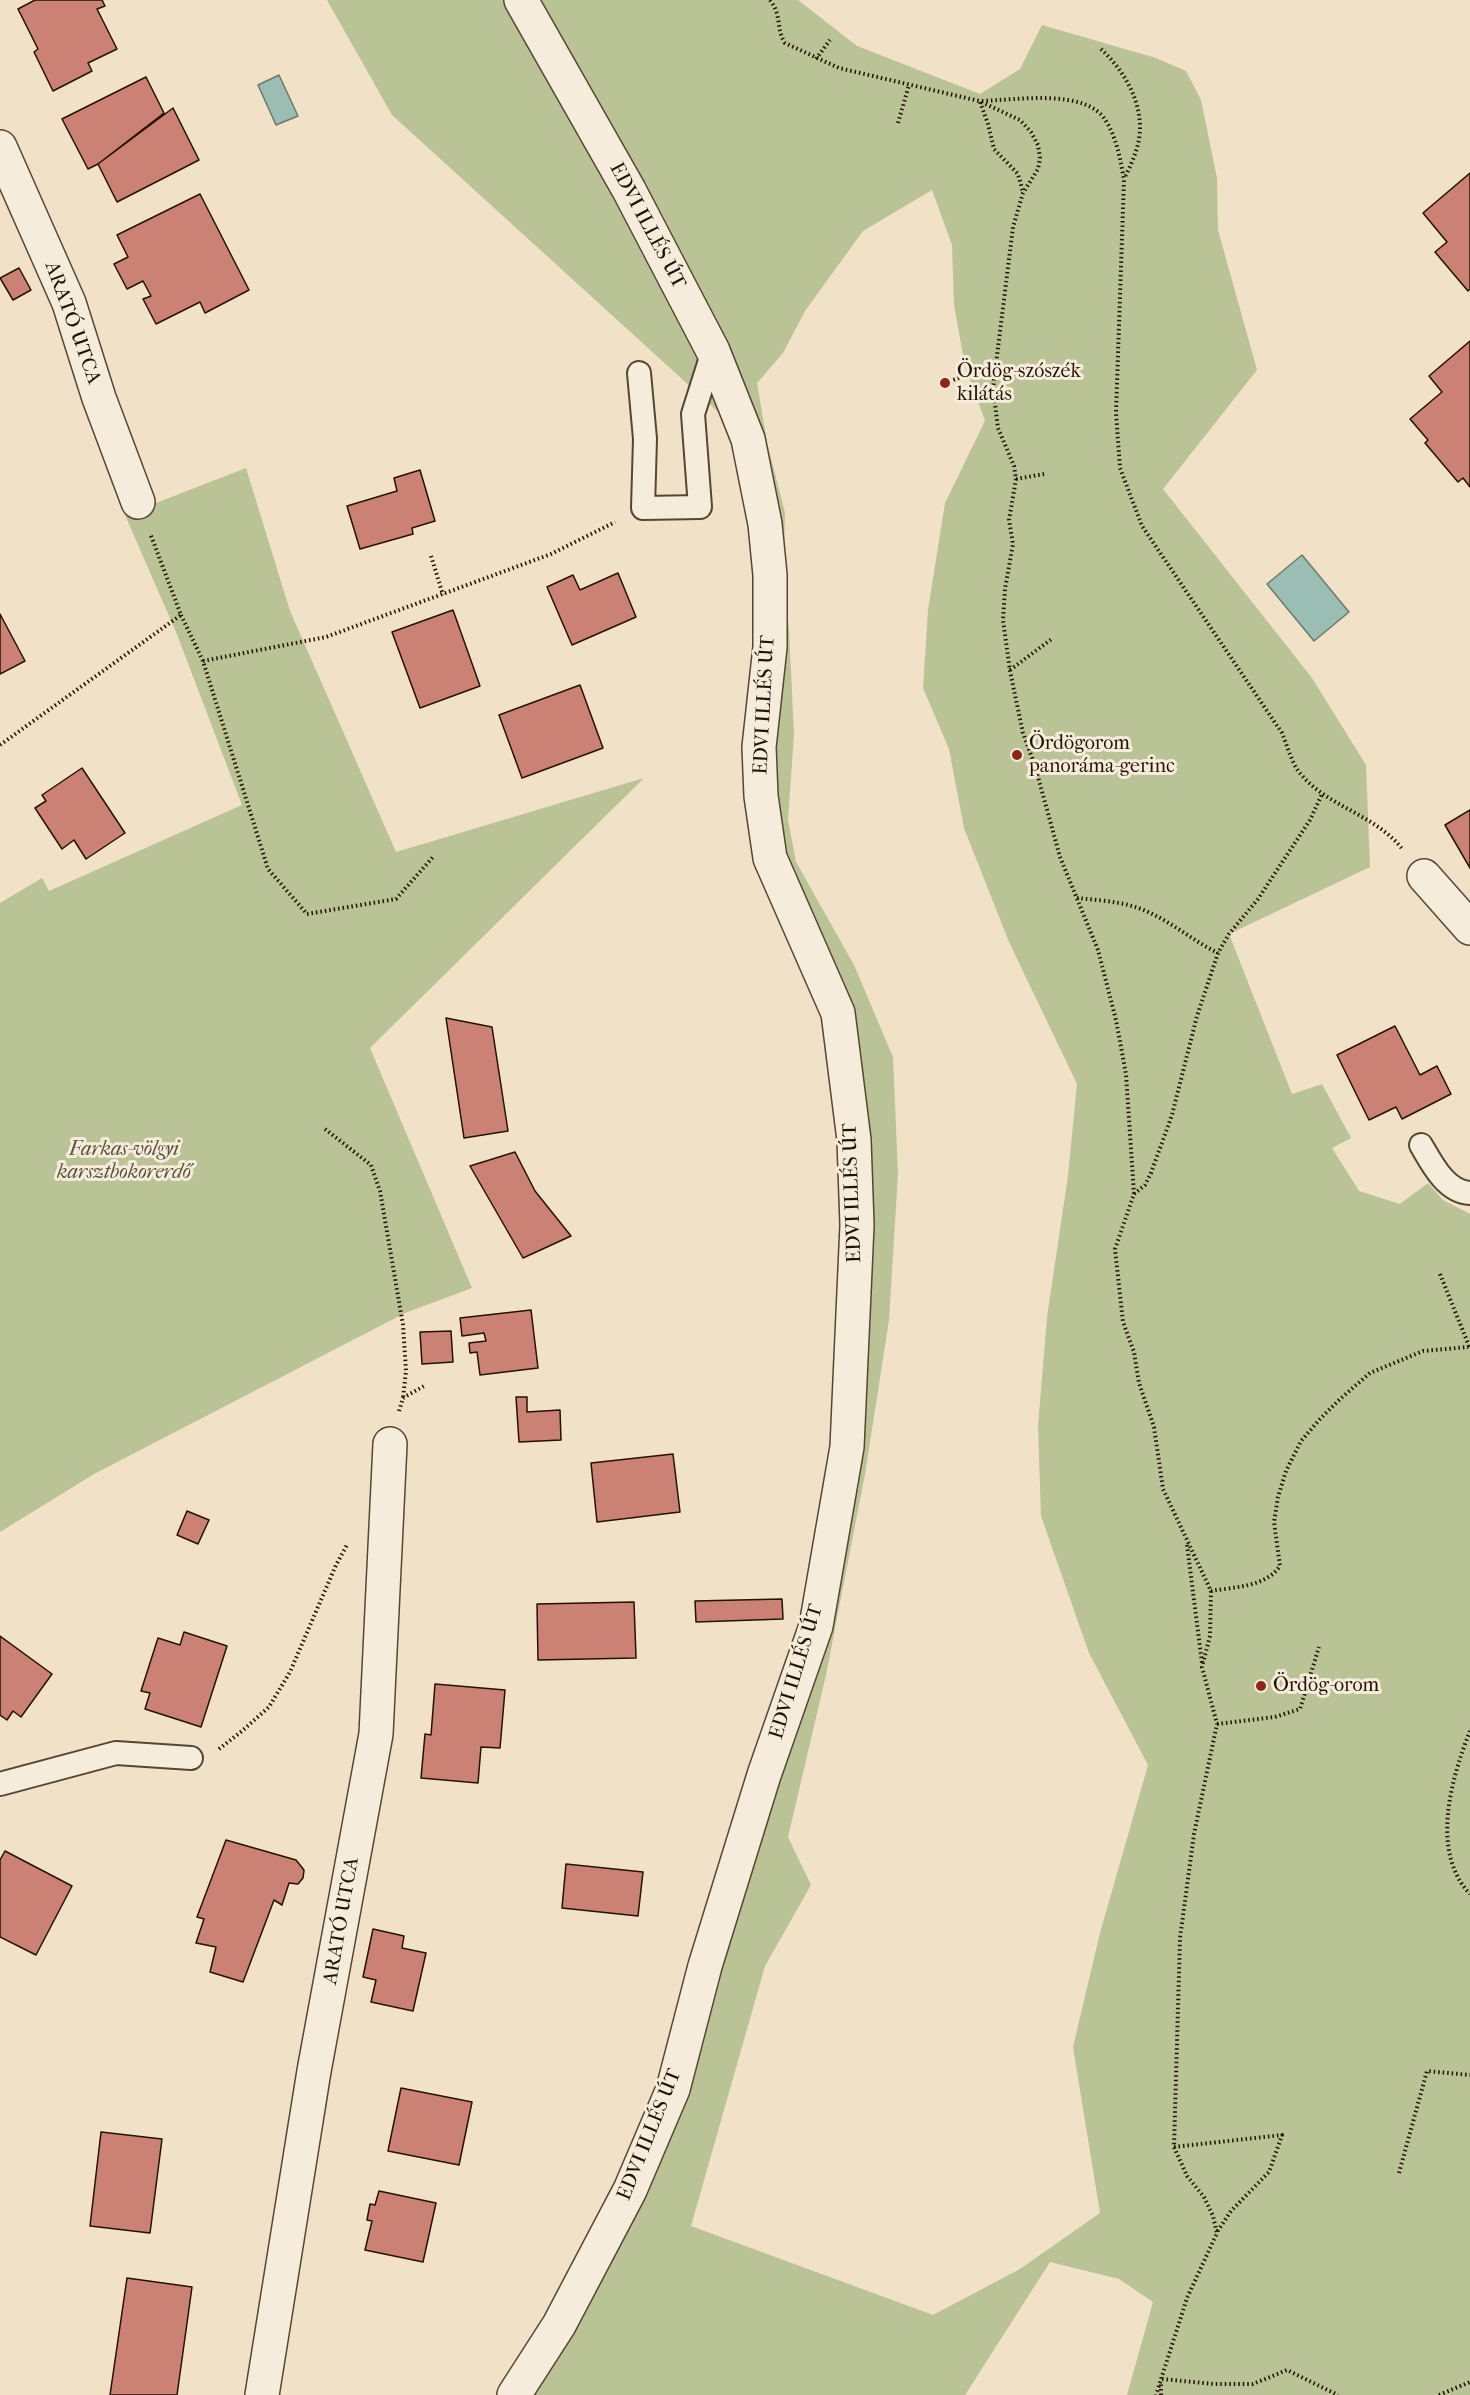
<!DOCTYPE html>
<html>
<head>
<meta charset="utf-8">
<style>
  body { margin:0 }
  canvas { display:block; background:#f0e1c7 }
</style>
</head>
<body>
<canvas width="1470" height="2395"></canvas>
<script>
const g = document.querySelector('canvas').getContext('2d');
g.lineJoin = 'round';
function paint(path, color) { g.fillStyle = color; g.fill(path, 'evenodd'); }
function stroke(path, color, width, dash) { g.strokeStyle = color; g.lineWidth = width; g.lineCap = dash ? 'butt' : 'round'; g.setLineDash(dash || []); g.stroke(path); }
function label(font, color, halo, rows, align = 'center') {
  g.font = font + ' "IM FELL French Canon",serif'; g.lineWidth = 6; g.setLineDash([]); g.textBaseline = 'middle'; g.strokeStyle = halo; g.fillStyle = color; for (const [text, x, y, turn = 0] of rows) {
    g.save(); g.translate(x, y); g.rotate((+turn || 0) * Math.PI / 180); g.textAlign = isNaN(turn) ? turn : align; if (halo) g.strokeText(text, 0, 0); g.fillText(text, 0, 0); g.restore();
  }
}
paint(new Path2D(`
  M327,0H798L857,46L980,94L1020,69L1042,25L1156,58L1186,71L1201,100L1217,178L1218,230L1257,370L1163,489L1312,678L1366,765L1370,867L1229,934L1292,1094L1322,1084L1351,1138L1332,1148L1359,1191L1400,1204L1428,1183L1443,1200L1470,1214V2395H1127L1153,2302L1119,2279L1050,2262L965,2395H514L630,2190L741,1851L847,1447L838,1013L770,858L748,439L392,115ZM932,190L952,245L954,305L965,366L985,421L945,503L928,610L923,688L949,749L964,828L1009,942L1077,1084L1068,1176L1047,1317L1038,1426L1041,1516L1089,1653L1148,1765L1100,1933L1073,2047L1100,2213L1020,2269L933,2315L691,2226L765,1966L811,1885L788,1837L826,1675L865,1474L889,1320L898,1174L893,1057L854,965L796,862L788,820L794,734L789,628L783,588L785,513L767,442L757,383L783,353L805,311L863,231Z
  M246,468L290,611L396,852L644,778L370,1048L472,1288L405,1313L94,1474L0,1532V903L42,878L49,891L242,805L176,632L125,515Z`), '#b9c396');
const water = new Path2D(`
  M279,75L298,116L276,125L258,85Z
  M1302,555L1349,612L1314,641L1267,584Z`);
paint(water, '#9abeb3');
stroke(water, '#6b7a6c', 1.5);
const building = new Path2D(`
  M35,0H102L105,6L97,9L117,49L88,63L92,71L53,91L34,52L38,49L18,9Z
  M146,77L164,113L98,164L88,169L62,119Z
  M173,108L199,160L117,202L98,164Z
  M1470,173V289L1468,291L1435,252L1447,242L1423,213Z
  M200,194L249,290L205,313L200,302L156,324L143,299L151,296L143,281L127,289L114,264L128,257L117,235Z
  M19,268L31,290L13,300L0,278Z
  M1470,341V487L1463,478L1458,482L1425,443L1428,440L1410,419L1442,392L1429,376Z
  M420,470L435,521L412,528L413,534L360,549L347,506L397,491L394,478Z
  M618,573L636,617L572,645L547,587L573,575L580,590Z
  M453,610L480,686L420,708L392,632Z
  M0,614L25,661L0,674Z
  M580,685L603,748L522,778L499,715Z
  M82,768L125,833L86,859L74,840L62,849L35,808L46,801L42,795Z
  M1470,810V868L1445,825Z
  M446,1018L492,1027L508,1131L464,1138Z
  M1395,1026L1420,1075L1437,1066L1451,1094L1402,1119L1396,1107L1369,1120L1337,1055Z
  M515,1152L535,1191L571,1236L523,1258L470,1166Z
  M531,1310L538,1368L480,1375L477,1352L470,1353L469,1343L486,1341L484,1333L462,1336L460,1318Z
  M451,1331L453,1362L422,1364L420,1332Z
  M516,1397H527V1412L560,1410L561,1440L519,1442Z
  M673,1454L680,1512L597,1522L591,1463Z
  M187,1511L209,1520L198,1544L177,1535Z
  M782,1599L783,1619L696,1622L695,1601Z
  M634,1602L636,1658L538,1660L537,1604Z
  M184,1632L227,1646L201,1727L145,1709L150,1693L141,1691L158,1638L180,1645Z
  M0,1636L52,1674L21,1717L13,1711L7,1720L0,1715Z
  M435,1684L505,1690L500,1748L481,1747L478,1783L421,1778L425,1734L431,1735Z
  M226,1840L296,1860L304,1870L303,1878L298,1884L289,1883L282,1905L274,1900L243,1982L210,1972L216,1947L196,1943L204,1919L197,1917Z
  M5,1851L72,1886L36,1955L0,1937V1860Z
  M566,1864L643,1872L638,1916L562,1908Z
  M373,1929L404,1936L402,1948L426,1953L413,2011L371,2002L376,1980L363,1977Z
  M401,2088L472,2102L459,2165L388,2151Z
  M101,2132L162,2139L150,2233L90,2226Z
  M379,2191L436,2203L423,2262L365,2250L372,2221L367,2220L370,2204L375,2205Z
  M127,2278L192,2287L177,2395H110Z`);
paint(building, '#cb8174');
stroke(building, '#241301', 1.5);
const service = new Path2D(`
  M639,373L645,439L643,508L700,507L693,414L713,351
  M1421,1145C1432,1164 1446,1192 1470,1193
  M0,1784L116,1753L191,1758`);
const minor = new Path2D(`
  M0,147L69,303L99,398L138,502
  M1424,876L1470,928
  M262,2395L314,2071L376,1734L390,1444
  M514,2395L559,2325L630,2190L673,2089L705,1966L764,1775L816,1626L847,1447L857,1225L854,1140L838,1013L770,858L761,796L759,747L770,647V575L765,524L748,439L713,351L629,190L521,0`);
stroke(service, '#574632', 26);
stroke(minor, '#574632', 36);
stroke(new Path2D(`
  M770,0C782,15 776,30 785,43L839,68L979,101L1020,120L1031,132L1038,145L1040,158L1038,169L1023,193L1013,227L993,388L998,428L1014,466L1016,479L1009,520L1013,544L1005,589L1003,620L1010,671L1023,733L1035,766L1060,857L1098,950L1116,1020L1126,1074L1134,1194L1115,1249L1123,1322L1134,1352L1139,1383L1154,1427L1163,1489L1211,1591L1210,1636L1202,1667L1217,1724L1194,1834L1180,1938L1174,2147L1187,2176L1204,2197L1213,2216L1217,2233L1187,2298L1156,2395
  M1101,49C1128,74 1149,113 1136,151C1133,160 1129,169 1125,177
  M816,59L830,40
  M982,101C1015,100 1087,88 1106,121C1117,139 1120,159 1124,179L1116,413L1120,468L1142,526L1282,733C1287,745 1291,761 1299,772C1326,807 1376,814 1403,850
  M980,102L988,124L994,149L1018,174L1023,192
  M898,123L909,85
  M945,383L996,364
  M1016,479L1044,474
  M431,556L443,595
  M181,615L203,661L268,869L307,914L396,899L433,857
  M203,661L326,637L551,554L615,522
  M1010,670L1053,638
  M0,745L181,615L150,533
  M1077,898C1095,900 1115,901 1132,906C1164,915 1189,939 1218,953
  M325,1129L371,1165L380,1191L403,1325L406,1371L403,1398
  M1134,1194L1145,1185L1151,1173L1172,1115L1197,1016L1218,953L1229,934L1258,899L1310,820L1322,794
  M1440,1274L1469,1346
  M399,1411L403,1398L424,1386
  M1187,1545L1202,1663
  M1211,1591C1234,1587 1266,1587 1280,1566L1274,1522L1278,1497L1286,1471L1301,1441L1320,1419L1340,1399L1370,1373L1423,1351L1468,1347L1470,1349
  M1217,1724L1275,1717L1300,1709L1319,1647
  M1470,1731C1451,1779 1430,1852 1470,1894
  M219,1749L242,1731L269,1707L290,1672L336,1565L347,1545
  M1174,2147L1282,2135L1269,2172L1231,2211L1217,2232
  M1399,2173L1427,2071L1470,2075
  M1162,2379L1214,2384H1253L1287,2370L1338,2395
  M1161,2395V2383
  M1439,2395L1470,2382`), '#241301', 4, [1.5, 3]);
stroke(service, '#f5ecdb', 22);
stroke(minor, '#f5ecdb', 33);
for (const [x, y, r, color] of [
  [945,383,6,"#8f2418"],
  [1017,755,6,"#8f2418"],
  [1261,1686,6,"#8f2418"]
]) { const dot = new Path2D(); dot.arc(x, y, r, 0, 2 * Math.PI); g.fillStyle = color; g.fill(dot); stroke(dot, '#f5ecdb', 2); }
label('20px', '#241301', '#f5ecdb', [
  ["EDVI ILLÉS ÚT",647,226,62],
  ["ARATÓ UTCA",72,323,70],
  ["EDVI ILLÉS ÚT",765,705,-87],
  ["EDVI ILLÉS ÚT",853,1193,-92],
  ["EDVI ILLÉS ÚT",797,1672,-73],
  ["ARATÓ UTCA",342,1921,-80],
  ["EDVI ILLÉS ÚT",650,2135,-68]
]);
label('20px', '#241301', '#f5ecdb', [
  ["Ördög-szószék",957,372],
  ["kilátás",957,395],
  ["Ördögorom",1029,744],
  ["panoráma-gerinc",1029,767],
  ["Ördög-orom",1273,1686]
], 'left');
label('italic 20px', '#585135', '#f5ecdb', [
  ["Farkas-völgyi",124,1150],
  ["karsztbokorerdő",124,1173]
]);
</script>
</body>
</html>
